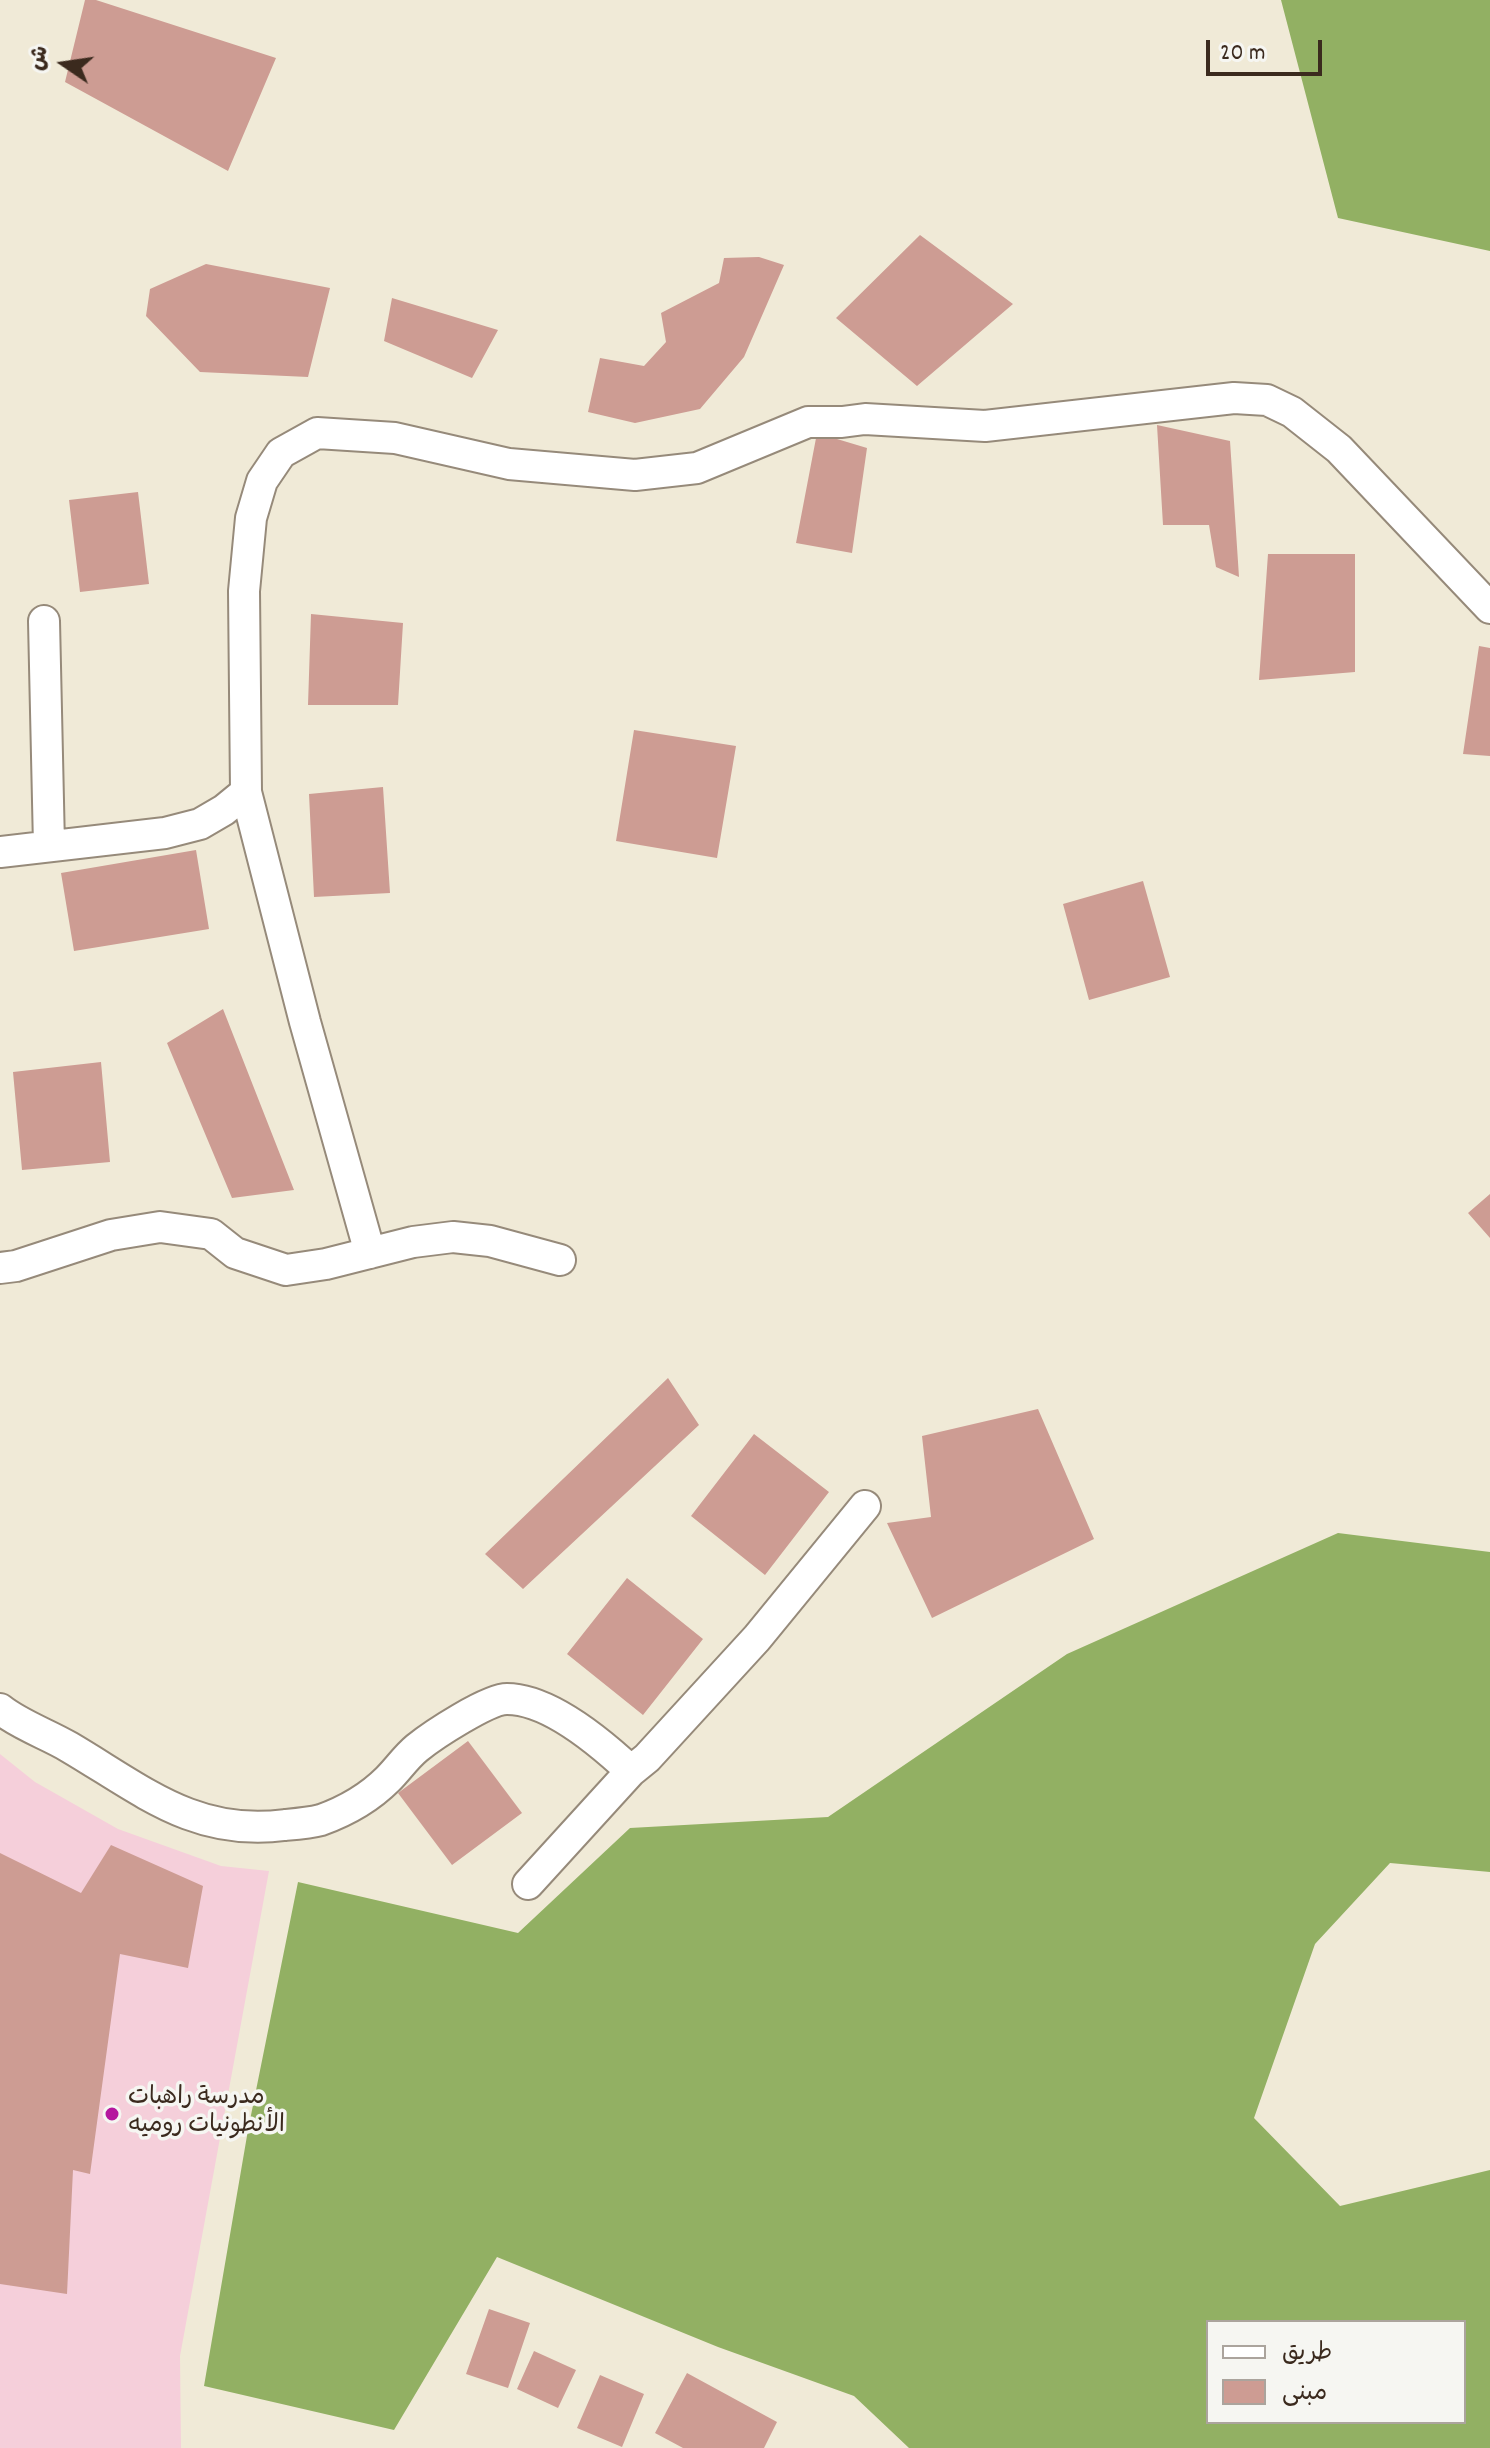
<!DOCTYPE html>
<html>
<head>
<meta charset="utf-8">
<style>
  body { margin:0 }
  #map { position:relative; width:1490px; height:2448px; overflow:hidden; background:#f0ead7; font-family:Dekko,"Playpen Sans Arabic",sans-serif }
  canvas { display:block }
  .legend { position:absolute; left:1206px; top:2320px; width:260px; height:104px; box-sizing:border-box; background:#f6f6f2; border:2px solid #aba49d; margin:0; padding:10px 14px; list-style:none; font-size:24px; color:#3b2a1e }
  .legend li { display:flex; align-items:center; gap:16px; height:40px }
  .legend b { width:40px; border:2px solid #aba49d }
  .north { position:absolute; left:24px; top:24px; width:80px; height:80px; -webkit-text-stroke:6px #f6f6f2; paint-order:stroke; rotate:283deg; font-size:22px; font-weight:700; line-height:32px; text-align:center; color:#3b2a1e }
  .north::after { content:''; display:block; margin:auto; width:28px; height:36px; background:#3b2a1e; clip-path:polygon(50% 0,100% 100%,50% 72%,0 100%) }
  .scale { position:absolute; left:1206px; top:40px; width:116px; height:36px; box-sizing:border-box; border:4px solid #3b2a1e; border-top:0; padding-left:10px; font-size:24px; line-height:28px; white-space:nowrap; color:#3b2a1e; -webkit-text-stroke:6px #f6f6f2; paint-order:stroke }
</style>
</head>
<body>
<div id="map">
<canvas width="1490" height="2448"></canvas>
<ul class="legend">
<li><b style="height:10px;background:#fff"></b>طريق</li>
<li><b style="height:22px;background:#cd9c93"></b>مبنى</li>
</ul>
<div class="north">ش</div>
<div class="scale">20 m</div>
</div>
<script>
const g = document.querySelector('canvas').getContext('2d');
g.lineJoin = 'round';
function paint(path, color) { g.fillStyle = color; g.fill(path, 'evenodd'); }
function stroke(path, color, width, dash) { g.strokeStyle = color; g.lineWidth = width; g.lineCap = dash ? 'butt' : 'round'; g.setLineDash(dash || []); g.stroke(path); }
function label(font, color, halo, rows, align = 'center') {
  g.font = font + ' Dekko,"Playpen Sans Arabic",sans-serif'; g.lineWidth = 7; g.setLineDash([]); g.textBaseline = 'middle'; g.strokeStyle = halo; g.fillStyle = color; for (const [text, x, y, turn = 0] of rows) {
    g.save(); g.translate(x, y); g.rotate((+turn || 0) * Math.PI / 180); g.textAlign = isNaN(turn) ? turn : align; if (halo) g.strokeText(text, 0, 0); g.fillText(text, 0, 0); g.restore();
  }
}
paint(new Path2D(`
  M0,1754L35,1782L118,1829L221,1866L269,1871L180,2356L181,2448H0Z`), '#f5cfda');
paint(new Path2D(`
  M1281,0H1490V251L1338,218Z
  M1338,1533L1490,1552V1872L1390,1863L1315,1944L1254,2118L1340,2206L1490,2170V2448H909L854,2396L718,2347L497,2257L394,2430L204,2386L248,2130L298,1882L518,1933L630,1828L828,1817L1067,1654ZM1464,2322V2422H1208V2322Z`), '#92b063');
paint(new Path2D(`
  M85,0H96L276,58L228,171L65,82Z
  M920,235L1013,304L917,386L836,318Z
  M759,257L784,265L744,357L700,409L635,423L588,412L600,358L644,366L666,342L661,313L719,283L724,258Z
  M206,264L330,288L308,377L200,372L146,316L150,289Z
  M392,298L498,330L472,378L384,341Z
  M1157,425L1230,441L1239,577L1216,567L1209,525H1163Z
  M817,433L867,448L852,553L796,543Z
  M138,492L149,584L80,592L69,500Z
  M1268,554H1355V672L1259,680Z
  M311,614L403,623L398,705H308Z
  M1479,646L1490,648V756L1463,754Z
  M634,730L736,746L717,858L616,841Z
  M383,787L390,893L314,897L309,794Z
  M196,850L209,929L74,951L61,873Z
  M1143,881L1170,977L1089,1000L1063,904Z
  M223,1009L294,1190L232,1198L167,1043Z
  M101,1062L110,1162L22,1170L13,1072Z
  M1490,1194V1238L1468,1213Z
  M668,1378L699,1425L523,1589L485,1554Z
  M1038,1409L1094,1539L932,1618L887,1523L931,1517L922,1436Z
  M754,1434L829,1492L765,1575L691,1516Z
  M627,1578L703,1639L643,1715L567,1654Z
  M468,1741L522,1813L452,1865L398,1793Z
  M111,1845L203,1886L188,1968L120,1954L90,2174L73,2170L67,2294L0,2284V1853L81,1893Z
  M489,2309L530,2323L508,2388L466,2374Z
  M534,2351L576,2370L558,2408L517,2389Z
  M687,2373L777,2422L764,2448H683L655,2433Z
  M600,2375L644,2394L622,2447L577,2428Z`), '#cd9c93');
const minor = new Path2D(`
  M44,621L49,846
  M246,792L305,1022L370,1253
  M0,852L165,833L200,824L224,810L246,792L244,591L251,518L262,481L281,453L317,433L395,438L509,464L635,475L697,468L808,422H842L865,419L985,426L1234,398L1267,400L1292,412L1339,449L1490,608
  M0,1268L16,1266L111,1235L160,1227L211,1234L235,1253L286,1270L326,1264L413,1242L453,1237L490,1241L560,1260
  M0,1709C20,1725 47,1734 69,1747C142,1790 195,1837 285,1825C297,1824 310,1823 321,1820C346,1811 370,1797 388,1779C398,1769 406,1757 417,1748C433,1735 488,1699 507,1699C549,1699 601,1743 631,1771L647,1758L757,1638L865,1506
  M528,1884L631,1771`);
stroke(minor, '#968a7a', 34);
stroke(minor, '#fff', 30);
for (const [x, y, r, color] of [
  [112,2114,8,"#b5179e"]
]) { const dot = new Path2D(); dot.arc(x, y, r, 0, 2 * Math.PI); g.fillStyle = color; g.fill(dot); stroke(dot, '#f6f6f2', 3); }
label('24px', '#3b2a1e', '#f6f6f2', [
  ["مدرسة راهبات",128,2100],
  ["الأنطونيات روميه",128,2128]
], 'left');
</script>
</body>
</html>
